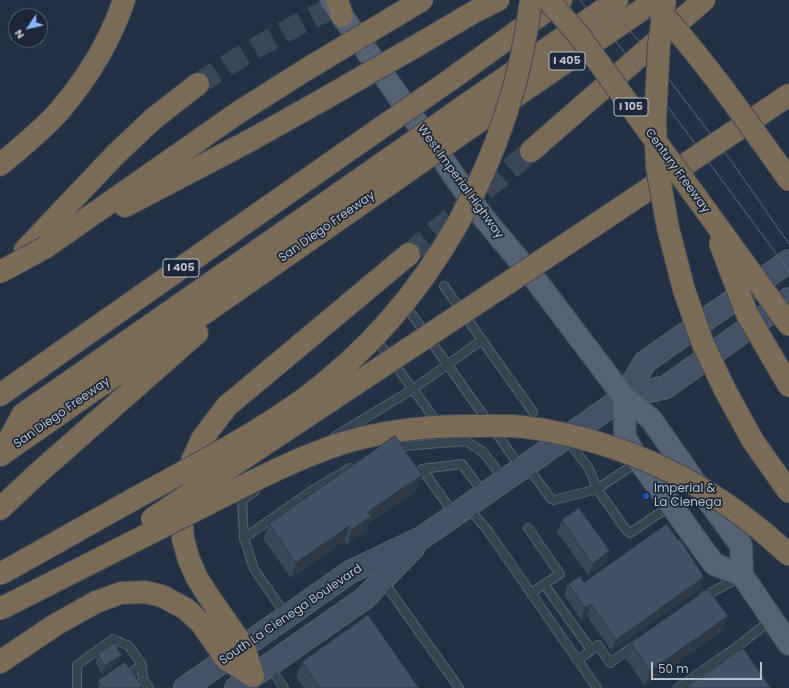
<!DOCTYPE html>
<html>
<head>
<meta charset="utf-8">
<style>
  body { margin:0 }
  #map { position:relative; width:789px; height:688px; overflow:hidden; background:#243043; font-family:Poppins,sans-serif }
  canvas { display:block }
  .north { position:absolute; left:8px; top:8px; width:40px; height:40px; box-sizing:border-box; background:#1d2737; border:1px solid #5a6373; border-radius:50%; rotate:235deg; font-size:11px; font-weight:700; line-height:16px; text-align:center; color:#b5becc }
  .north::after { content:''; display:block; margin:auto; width:14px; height:18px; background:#87b3ff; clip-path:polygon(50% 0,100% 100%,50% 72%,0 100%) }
  .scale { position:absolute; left:651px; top:662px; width:111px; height:18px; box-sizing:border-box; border:2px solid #b5becc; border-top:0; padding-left:5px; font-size:12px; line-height:14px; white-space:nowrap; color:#b5becc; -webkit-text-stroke:3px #1d2737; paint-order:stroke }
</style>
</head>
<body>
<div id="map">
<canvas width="789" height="688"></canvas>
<div class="north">N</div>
<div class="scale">50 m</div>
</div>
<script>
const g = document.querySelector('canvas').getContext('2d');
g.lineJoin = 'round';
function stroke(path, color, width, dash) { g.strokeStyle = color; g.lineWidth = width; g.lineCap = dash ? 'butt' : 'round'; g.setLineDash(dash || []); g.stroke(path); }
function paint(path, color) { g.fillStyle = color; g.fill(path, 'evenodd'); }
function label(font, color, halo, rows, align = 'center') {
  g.font = font + ' Poppins,sans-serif'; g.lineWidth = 3.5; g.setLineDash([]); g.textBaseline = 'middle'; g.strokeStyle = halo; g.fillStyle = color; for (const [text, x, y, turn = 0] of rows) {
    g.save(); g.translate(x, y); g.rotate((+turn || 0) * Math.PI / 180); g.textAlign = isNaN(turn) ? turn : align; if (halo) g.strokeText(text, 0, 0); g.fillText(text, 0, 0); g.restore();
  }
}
stroke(new Path2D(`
  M198,84C246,52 296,24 349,0
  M409,254L531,151`), '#3a4558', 22, [22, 11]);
const service = new Path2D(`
  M444,286L482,340
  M410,312L521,468
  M376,339L437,422
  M334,437L413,389L482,340L533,412
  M567,440L588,467L593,478L597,489L627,531L630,533L670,506
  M392,447L466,441L482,451L504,479
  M527,466L551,499L554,500L597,489L639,461
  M255,491L242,500L244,538L254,569L286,615
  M467,506L488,531L597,688
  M454,514L422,469L462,464L484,494
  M528,528L560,574L531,593
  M244,538L313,490L350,468
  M383,581L459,688
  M544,584L591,650
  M703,597L738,578
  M578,660L598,645L610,663L638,643
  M269,666L284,688
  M129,674L142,665
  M77,688V665L113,639L129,646L142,665L143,679L149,688
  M678,688L738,646L771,620`);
const secondary = new Path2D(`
  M624,397L645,362L789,261
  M185,688L350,572L423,537L624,397L666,387L789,299
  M236,688L365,598L414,547`);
const primary = new Path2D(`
  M331,0L483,217L538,283L624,397L651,419L709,502L741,545L742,575L789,644
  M624,397L625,438L639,461L714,564L742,575`);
const motorway = new Path2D(`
  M337,0L342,16
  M423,42L474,12L498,0
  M450,80L561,0
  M467,104L617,0
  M478,122L656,0
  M531,151L704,0
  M0,165C21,147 43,130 61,109C88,77 111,39 124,0
  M125,206L249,141L324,99
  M586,231L789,95
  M46,247L239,112L307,69
  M25,250L115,155L153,119L198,84
  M0,395L362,141
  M5,452L391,183
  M1,455L23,414L380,165
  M0,509L36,475L197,333
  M0,662L55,625L96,602L121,593L145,592L162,596L186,609L201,623L226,659L253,676
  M253,676L244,647L207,594L197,578L189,560L183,539L180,498L192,461L202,439L227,406L409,254`);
stroke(service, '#56606f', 10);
stroke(secondary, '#56606f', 24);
stroke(primary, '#424b5b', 24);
stroke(motorway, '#404a59', 24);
stroke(service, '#384352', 8);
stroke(secondary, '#465165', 22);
stroke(primary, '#566272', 22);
stroke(motorway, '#796b55', 22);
stroke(new Path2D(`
  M580,0L639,69
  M602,0L639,41
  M667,77L732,162L789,244
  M668,107L789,271`), '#5a6679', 1);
const motorwayBridge = new Path2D(`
  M548,0L578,34L789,325
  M665,0L659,45L655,121L657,167L668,228L684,290L703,344L726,392L753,441L789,492
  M656,7C705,60 747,121 789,180
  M307,69L422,0
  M324,99L423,42
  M362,141L450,80
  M380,165L467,104
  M391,183L478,122
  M720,243L747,314L789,386
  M0,272L46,247
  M152,519L586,231
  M0,574C54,544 108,513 163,483C211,457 260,431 304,399C432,304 512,156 531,0
  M0,609C63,577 127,545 190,513C240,488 290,460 343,443C383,431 426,426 468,426C486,426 506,425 524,427C625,440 715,485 789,555`);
stroke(motorwayBridge, '#404a59', 24, []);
stroke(motorwayBridge, '#796b55', 22);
paint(new Path2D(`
  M417,490L369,523L366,531L347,545L344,541L291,578L263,539L269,524Z
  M562,520L610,551L606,563L588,575L557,532Z
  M704,577L700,589L611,651L587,616L581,620L564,595L568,584L584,582Z
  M728,616L722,631L645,686L625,658L631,643Z
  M98,655L119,662L102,674L95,663Z
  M302,662L419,688H304L296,677Z
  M98,681L141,688H99L97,685Z`), '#3a4557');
paint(new Path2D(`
  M422,475L417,490L369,523L366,531L347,545L352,530L368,512Z
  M349,526L344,541L291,578L296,563Z
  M610,551L606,563L588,575L592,564Z
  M704,577L700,589L611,651L616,640Z
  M591,604L587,616L581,620L585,608Z
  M728,616L722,631L645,686L650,671Z
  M122,655L119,662L102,674L105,666Z`), '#2f3847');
const building = new Path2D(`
  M395,436L422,475L368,512L371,516L352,530L349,526L296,563L269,524Z
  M579,508L610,551L592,564L562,520Z
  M667,524L678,540L680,539L704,577L616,640L591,604L585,608L568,584L580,576L584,582Z
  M708,589L728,616L650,671L631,643Z
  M368,615L419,688H320L302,662Z
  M114,643L122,655L105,666L98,655Z
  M743,648L771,688H686Z
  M125,662L142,686L139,688H103L98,681Z`);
paint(building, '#435065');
stroke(building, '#2f3847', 1);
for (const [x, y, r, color] of [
  [646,496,4,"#1a4fb4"]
]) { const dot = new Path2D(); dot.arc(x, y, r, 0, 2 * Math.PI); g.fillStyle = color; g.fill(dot); stroke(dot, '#1d2737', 1.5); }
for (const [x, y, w] of [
  [567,61,36],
  [631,107,34],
  [181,268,36]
]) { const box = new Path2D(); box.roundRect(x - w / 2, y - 9, w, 18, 3); g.fillStyle = '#1d2737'; g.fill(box); stroke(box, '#b5becc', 1); }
label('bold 11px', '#b5becc', null, [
  ["I 405",567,61],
  ["I 105",631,107],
  ["I 405",181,268]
]);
label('12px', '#b5becc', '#1d2737', [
  ["Century Freeway",677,171,54],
  ["West Imperial Highway",460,182,54],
  ["San Diego Freeway",327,227,-35],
  ["San Diego Freeway",62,413,-35],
  ["South La Cienega Boulevard",291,615,-34]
]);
label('12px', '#b5becc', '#1d2737', [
  ["Imperial &",654,489],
  ["La Cienega",654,503]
], 'left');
</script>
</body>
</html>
